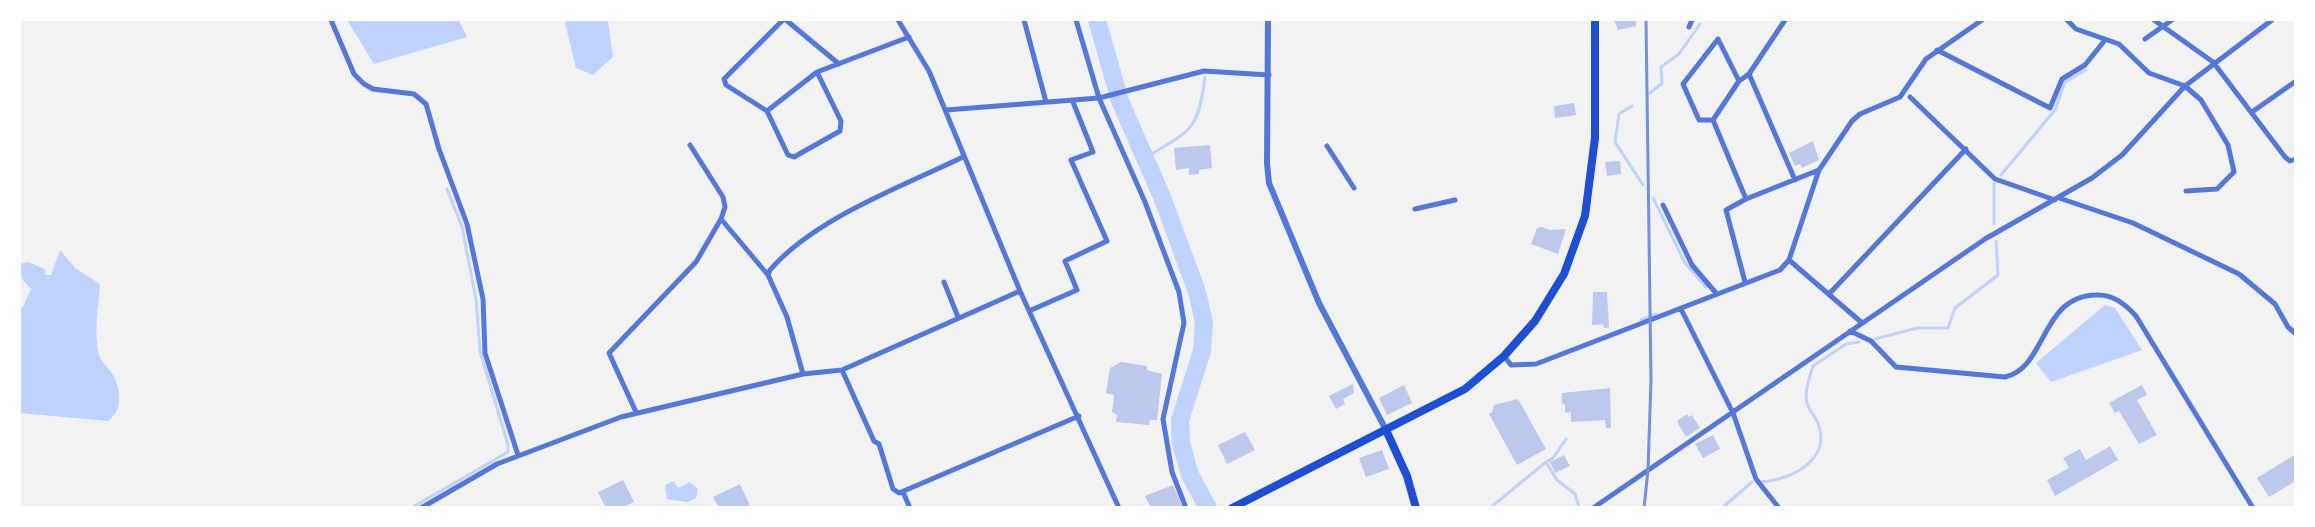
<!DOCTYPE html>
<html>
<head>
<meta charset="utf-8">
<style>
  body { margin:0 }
  #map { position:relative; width:2315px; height:527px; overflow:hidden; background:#f2f2f2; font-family:"Open Sans",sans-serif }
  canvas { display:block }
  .frame { position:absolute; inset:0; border:21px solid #fff; pointer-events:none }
</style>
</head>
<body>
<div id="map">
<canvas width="2315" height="527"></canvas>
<div class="frame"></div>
</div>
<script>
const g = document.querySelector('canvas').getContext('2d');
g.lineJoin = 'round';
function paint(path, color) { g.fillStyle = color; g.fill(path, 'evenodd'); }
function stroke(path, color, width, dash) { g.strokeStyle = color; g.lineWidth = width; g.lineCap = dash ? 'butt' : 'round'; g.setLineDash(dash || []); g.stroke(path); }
paint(new Path2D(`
  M347,20H459L467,37L374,64Z
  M567,20H608L613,57L593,75L576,68L565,23Z
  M60,250L75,268L100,284C99,307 93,331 99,355C102,364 112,370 115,379C121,394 122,411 108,421L20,413V309L23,307L31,289L22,279L20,264L28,262L45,269V275H51Z
  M2105,305L2115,308L2142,350L2051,382L2036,363Z
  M674,481L678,488L690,482L698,489L696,498L687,502L667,499L665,485Z`), '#bfd3fe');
stroke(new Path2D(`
  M1650,93L1662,83L1661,67L1679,54L1700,24
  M1632,106L1619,114L1615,142L1643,185
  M1145,158C1190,130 1198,133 1205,77
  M2001,175L2055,110L2065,82L2086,70
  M1994,183V224
  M1653,198L1685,263L1706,287
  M1641,320L1656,314
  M1875,339L1917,328H1948L1955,308L1998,275L1996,241
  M1546,462L1553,458L1566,439
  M1761,482C1791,480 1832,460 1818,423C1815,415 1808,410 1807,403C1804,391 1810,377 1813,366L1846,344L1859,342
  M411,508L508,452V445L480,351L476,299L462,227L447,189
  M1490,508L1546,462L1557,480L1575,494L1579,507
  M1722,508L1752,482`), '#bfd3fe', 3);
stroke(new Path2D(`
  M1097,20L1120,101L1162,197L1197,292L1204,322L1202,351L1180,420L1181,443L1190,475L1208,508`), '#bfd3fe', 18);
paint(new Path2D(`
  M1614,20H1636V26L1618,30Z
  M1574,103L1576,115L1555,118L1554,106Z
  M1813,141L1819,160L1802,168L1800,164L1795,166L1789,153Z
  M1210,145L1212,168L1199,170V174L1189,175V168L1176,170L1174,148Z
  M1620,161L1621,174L1607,176L1605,162Z
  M1542,227L1550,230L1566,229L1558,254L1531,244L1537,228Z
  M1593,292H1607L1609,328H1604L1603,324L1592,325Z
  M1121,362L1147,366V370L1162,374L1157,420H1150L1149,425L1116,422L1117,415L1112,412L1114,395L1106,393L1110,368Z
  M1353,384L1354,393L1343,399L1345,404L1336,409L1329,396Z
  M1404,385L1412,403L1387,415L1379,398Z
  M2142,385L2147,395L2137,400L2157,435L2139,444L2119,411L2115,413L2109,403Z
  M1610,388L1611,428H1606L1605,420L1571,422V412L1565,413V404H1562V393Z
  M1518,399L1546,449L1517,465L1489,414L1492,412L1494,405Z
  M1687,414L1689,417L1692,415L1700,428L1686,437L1678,424V420Z
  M1245,432L1255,450L1227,464L1218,445Z
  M1713,435L1720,449L1703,458L1695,444Z
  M2110,446L2118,460L2055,496L2047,480L2069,468L2063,458L2080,449L2086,460Z
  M1382,450L1389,469L1366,477L1359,458Z
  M2296,454V481L2269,497L2257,478Z
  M1564,455L1570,466L1555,473L1550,462Z
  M623,480L634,502L622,508H606L598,492Z
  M740,484L751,508H719L713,497Z
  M1173,485L1183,508H1151L1145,496Z`), '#bdc9ec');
stroke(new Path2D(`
  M331,20L354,74L364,84L373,89L414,94L426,104L439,149L467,224L483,299L485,353L518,455
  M783,20L724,79L726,85L767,111L817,72L909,37
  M786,20L839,64
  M898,20L929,71L1020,291L1119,508
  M1024,20L1046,102
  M1076,20L1099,98L1145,202L1179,292L1184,323L1163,419L1172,472L1186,508
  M1785,20L1749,74L1795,180
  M2067,20L2076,29L2119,44L2149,73L2185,86L2201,100L2228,145L2234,172L2217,189L2186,191
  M2154,20L2213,62L2285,157L2290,161L2296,159
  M1689,27L1692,20
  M2145,39L2172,20
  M1937,50L2050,108L2062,79L2085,65L2105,40
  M1910,97L1995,179L2055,200
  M946,110L1099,98L1204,71L1269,75
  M767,111L788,155L794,157L840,131L841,121L817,72
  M2252,112L2296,81
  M1713,120H1699L1683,84L1718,39L1739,81
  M690,145L723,197L725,207L721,219
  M1327,146L1354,188
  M2059,198L2133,223L2239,274L2275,304L2288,327L2296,334
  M1746,199L1713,120L1739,81L1749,74
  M1663,205L1692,265L1716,293
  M1415,209L1455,200
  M944,282L958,317
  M1745,282L1726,210L1746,199L1819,170
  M1830,293L1966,149
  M1681,309L1733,413L1756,479L1779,508
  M1029,311L1077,290L1065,261L1107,241L1071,160L1093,152L1073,102
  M1861,322L1789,260L1819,170L1852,121L1860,114L1900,97L1926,59L1982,20
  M1850,331L1871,341L1896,367L2005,377C2047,368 2040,296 2096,295C2113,294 2125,304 2136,316L2253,508
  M1504,356L1511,365L1536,364L1780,270L1789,260
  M842,370L874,441L879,444L893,489L899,493L1079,416
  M803,374L787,317L768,275L770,270C815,218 901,187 963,157
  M636,412L609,353L696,262L721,219L768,275
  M903,492L910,508
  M421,508L497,464L621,417L803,374L842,370L1020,291
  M1593,508L1985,239L2092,178L2122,155L2185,86L2272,20`), '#5277de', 5);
stroke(new Path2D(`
  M1268,20L1267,163L1269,183L1319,303L1386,430`), '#5277de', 6);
stroke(new Path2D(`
  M1386,430L1407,476L1416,508
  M1232,508L1465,389L1504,356L1535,321L1564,274L1585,216L1595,138V20`), '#1d4ed8', 8);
stroke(new Path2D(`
  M1644,508L1648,470L1651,380L1646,20`), '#7290e2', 3);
</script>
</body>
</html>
